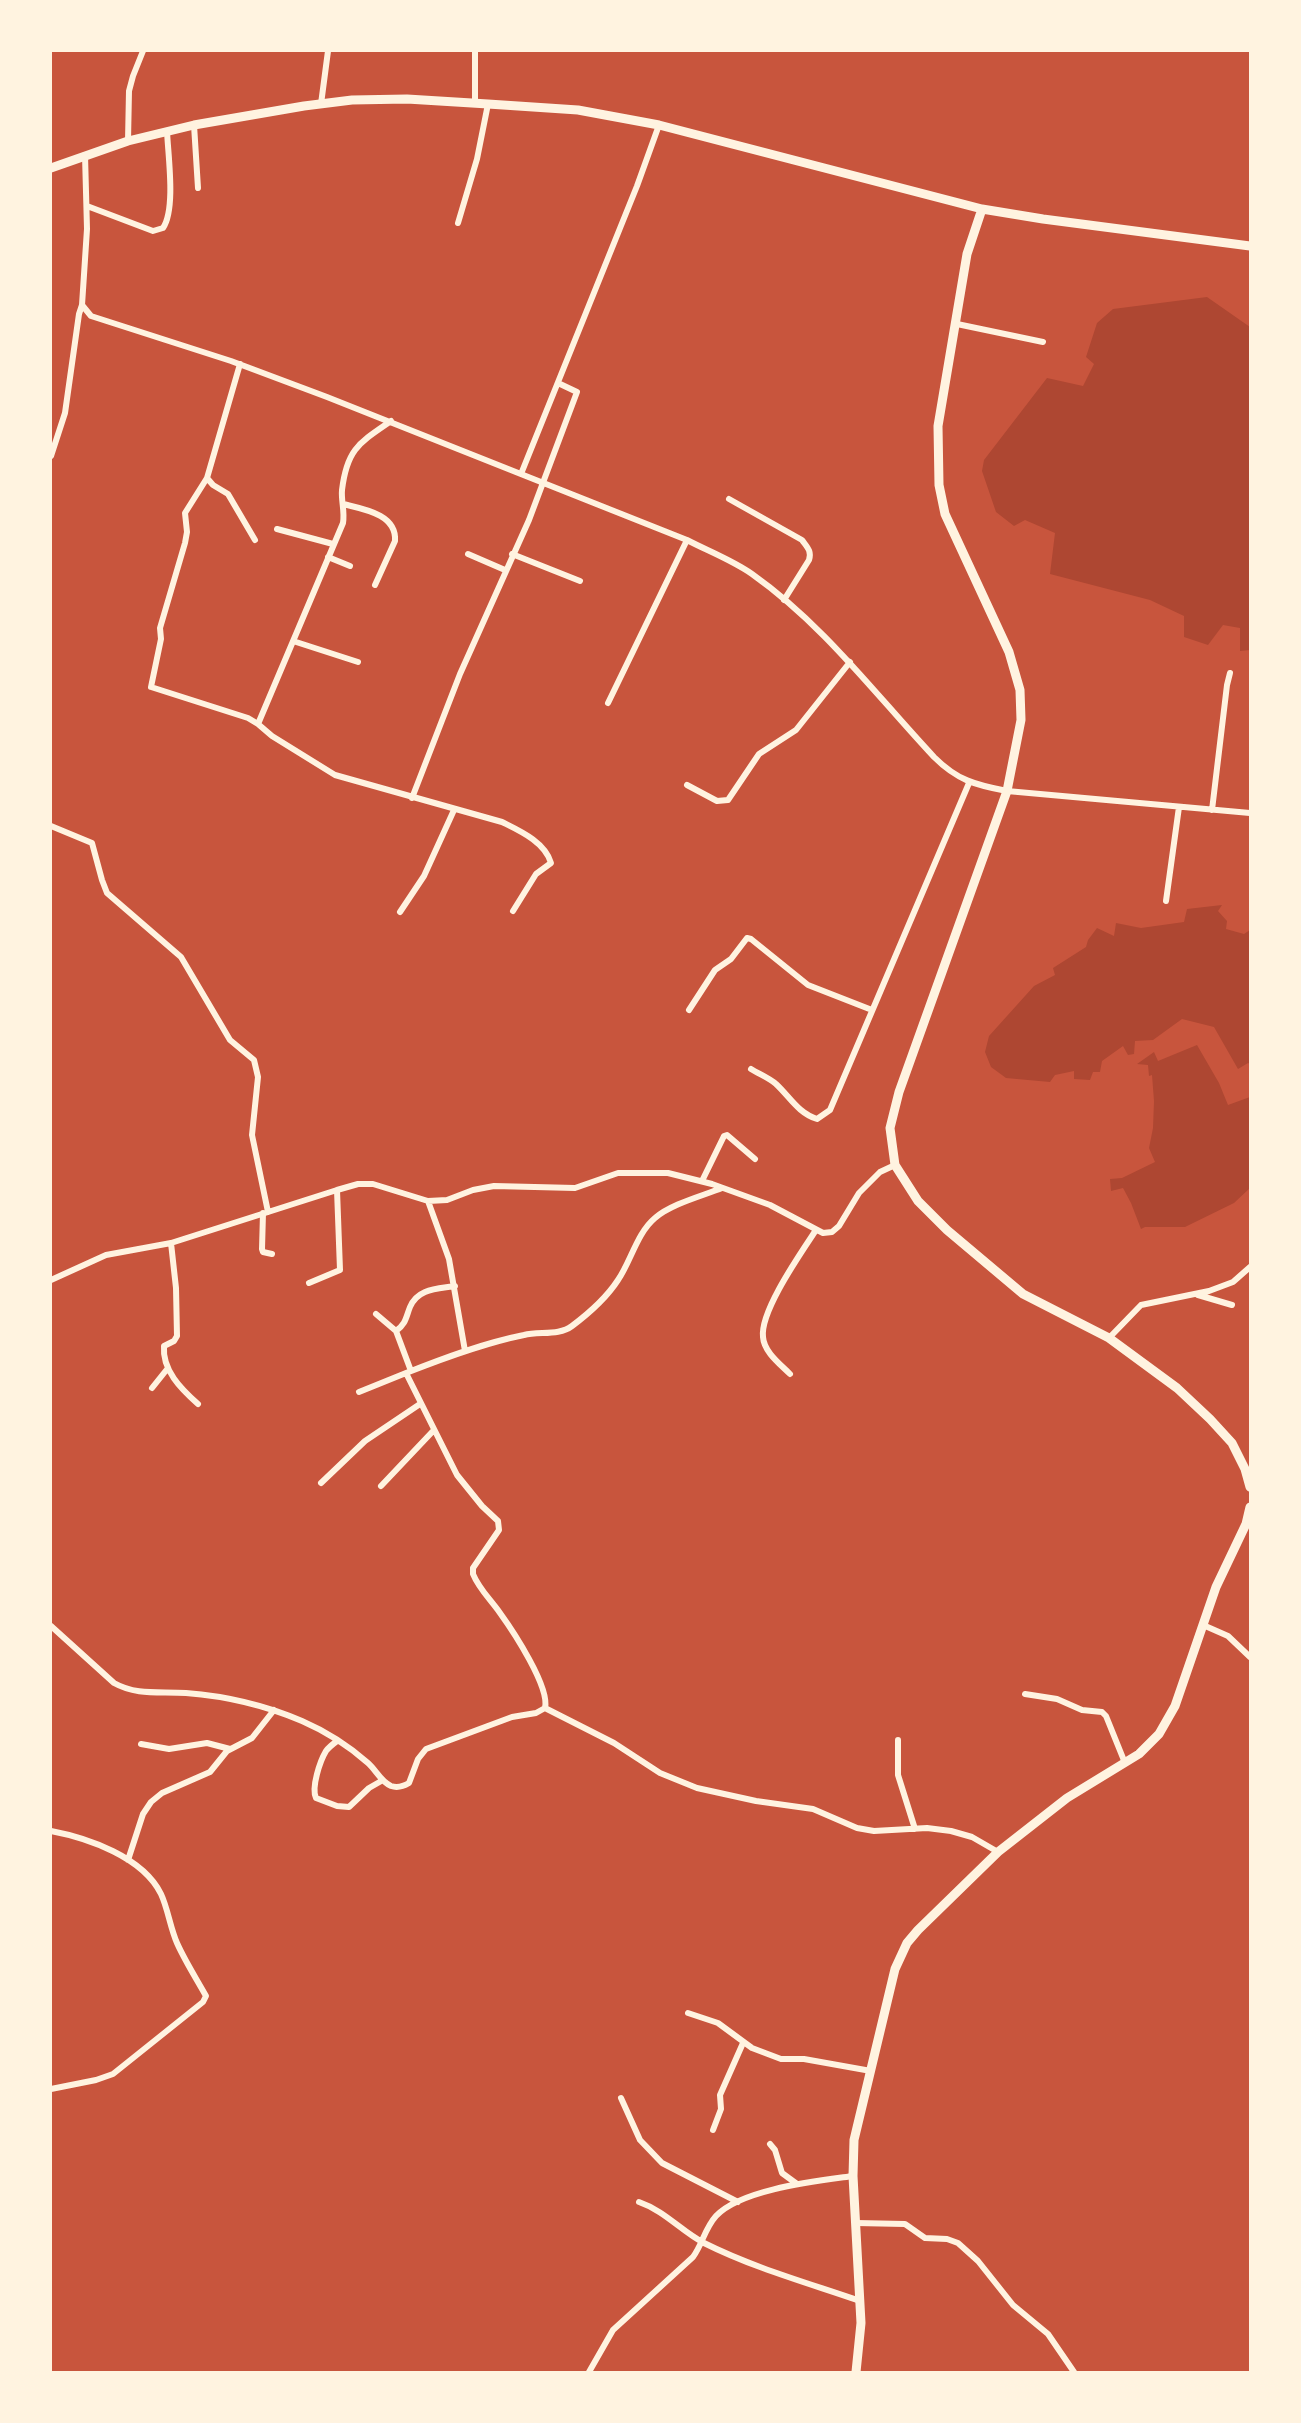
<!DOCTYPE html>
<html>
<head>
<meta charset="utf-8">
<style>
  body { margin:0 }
  #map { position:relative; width:1301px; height:2423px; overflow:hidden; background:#c8553d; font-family:"Noto Sans",sans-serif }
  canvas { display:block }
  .frame { position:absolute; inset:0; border:52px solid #fff3e0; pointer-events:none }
</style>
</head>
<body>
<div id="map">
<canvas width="1301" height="2423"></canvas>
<div class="frame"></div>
</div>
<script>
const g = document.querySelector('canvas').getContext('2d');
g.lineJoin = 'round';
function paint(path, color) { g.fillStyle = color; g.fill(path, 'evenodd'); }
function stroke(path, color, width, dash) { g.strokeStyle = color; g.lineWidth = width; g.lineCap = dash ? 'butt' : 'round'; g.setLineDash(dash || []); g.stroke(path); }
paint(new Path2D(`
  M1207,297L1250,327V650L1240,651V628L1223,625L1208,645L1184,637V616L1150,600L1050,574L1055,533L1025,520L1014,526L996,512L982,471L984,460L1047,378L1083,386L1094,364L1086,357L1097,323L1113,309Z
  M1222,905L1218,911L1227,921L1226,929L1244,934L1250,930V1064L1248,1063L1238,1069L1214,1027L1182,1019L1153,1040L1135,1041L1134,1054L1128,1055L1123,1046L1102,1061L1100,1072H1093L1090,1080L1074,1079V1071L1055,1075L1050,1082L1006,1078L991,1067L985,1052L989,1036L1034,986L1055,975L1053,968L1086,947L1088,940L1097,928L1114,936L1116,923L1141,928L1184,922L1187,909Z
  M1197,1045L1219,1083L1228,1105L1250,1097V1188L1234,1203L1185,1227H1145L1141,1229L1131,1203L1123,1188L1111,1191L1110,1179L1122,1178L1155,1162L1149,1148L1153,1128L1154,1101L1152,1075L1149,1076L1148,1065L1137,1064L1154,1052L1158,1061Z`), '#ae4732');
stroke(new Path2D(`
  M475,103V51
  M321,104L328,51
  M194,125L198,188
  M128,141L129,91L133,76L143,51
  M85,155L87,229L82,305L91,316L231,361L327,397L687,540C708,551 732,560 752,574C824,625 875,694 934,757C957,780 975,785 1007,791L1250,813
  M87,206L153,231L163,228C176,209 168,155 167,131
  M458,223L477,159L488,104
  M957,324L1043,342
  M240,364L207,478L185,513L187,532L185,543L160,628L161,639L151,687L248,718L258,724L272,736L335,775L502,822C520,831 545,842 551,863L536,874L513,911
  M51,456L65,413L79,314L82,305
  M521,474L637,186L659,125
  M207,478L213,485L228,494L255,540
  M729,499L802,540C807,547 812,551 809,560L784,600
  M343,504C363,509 397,514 395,541L375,585
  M277,529L333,544
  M468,554L505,570
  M512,554L580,581
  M328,557L350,566
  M293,641L358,662
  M608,703L687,540
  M258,724L343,523C345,511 341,501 342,490C347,449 359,443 391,421
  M687,785L717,801L728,800L759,754L796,730L850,662
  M412,798L460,674L529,520L577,392L558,383
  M1212,810L1227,685L1230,673
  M51,826L92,843L102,880L107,893L181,957L230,1040L254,1060L258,1077L252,1135L268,1212
  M1166,901L1179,807
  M400,912L424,876L454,810
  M689,1010L715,970L731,959L747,938L751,939L808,985L872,1010
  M751,1069C759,1074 769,1078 776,1084C790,1097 798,1113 817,1119L830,1110L969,783
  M702,1181L724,1136L727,1135L755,1159
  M428,1201L449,1259L465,1351
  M263,1213L262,1249L263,1252L272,1254
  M171,1243L176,1288L177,1336L174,1341L164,1346C162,1370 181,1389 198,1404
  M51,1280L106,1255L171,1243L337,1190L358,1184H373L428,1201L447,1200L473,1190L494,1186L575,1188L618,1173H668L712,1184L770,1205L823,1233L832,1232L839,1226L859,1193L880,1172L895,1165
  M309,1283L340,1270L337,1190
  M1198,1295L1232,1305
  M376,1314L396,1331L411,1371
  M396,1331C406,1324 406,1317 410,1307C418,1288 438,1289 455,1286
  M1109,1338L1141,1305L1209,1291L1233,1282L1250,1267
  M790,1374C780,1364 764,1352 763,1337C760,1311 801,1253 816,1230
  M152,1388L168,1368
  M359,1392L406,1373
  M321,1483L365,1441L420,1404
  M381,1486L434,1430
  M1203,1625L1228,1636L1250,1657
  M51,1626L114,1683C137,1696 161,1691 186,1693C225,1696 267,1706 302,1721C325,1731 350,1747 368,1763C376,1770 381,1782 391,1786C397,1788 404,1786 409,1783L418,1759L426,1749L512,1717L536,1713L545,1708C550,1687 513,1631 500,1613C491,1600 479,1589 473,1574V1568L499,1530L498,1521L482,1506L457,1475L406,1373C444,1358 484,1343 524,1335C539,1331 559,1336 572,1326C588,1314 607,1297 618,1280C631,1261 637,1233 655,1218C671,1204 702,1196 722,1188
  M1025,1694L1057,1699L1082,1710L1102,1712L1106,1716L1125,1763
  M545,1708L614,1743L660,1773L697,1788L756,1801L813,1809L857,1828L874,1831L927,1828L951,1831L972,1837L998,1852
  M898,1740V1775L915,1829
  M337,1741C333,1744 329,1747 326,1751C320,1761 311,1788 316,1798L337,1806L349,1807L369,1788L383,1780
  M141,1744L169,1749L207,1743L230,1749
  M51,1831C88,1838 143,1857 161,1894C168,1909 170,1927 177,1943C185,1961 196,1978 206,1996L203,2002L113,2074L96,2080L51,2089
  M128,1860L143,1814L151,1802L162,1793L210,1772L227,1751L252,1738L274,1710
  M688,2013L718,2023L752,2048L781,2059H804L871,2071
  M621,2098L640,2140L662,2163L738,2202
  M713,2130L721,2109L720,2095L743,2043
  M770,2144L775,2150L782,2173L797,2184
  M639,2202C665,2211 681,2231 704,2243C754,2268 808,2283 860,2301
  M856,2223L905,2224L925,2238L947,2239L958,2243L978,2261L1013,2305L1048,2334L1074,2372
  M589,2372L613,2330L693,2257C702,2245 705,2228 716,2216C741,2189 817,2181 853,2176`), '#fff3e0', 6);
stroke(new Path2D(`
  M51,168L128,141L194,125L304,106L352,100L407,99L488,104L578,110L659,125L982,209L1043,219L1250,246
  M982,209L967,254L938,426L939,485L945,514L1009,652L1020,690L1021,720L1007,791L899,1092L890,1128L895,1165L918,1201L947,1230L1023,1294L1109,1338L1177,1388L1210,1419L1232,1443L1245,1469L1250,1487
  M856,2372L861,2323L853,2176L854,2140L895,1969L907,1943L918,1930L998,1852L1067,1798L1139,1754L1159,1734L1175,1706L1216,1587L1246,1524L1250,1507`), '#fff3e0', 9);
</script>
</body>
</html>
